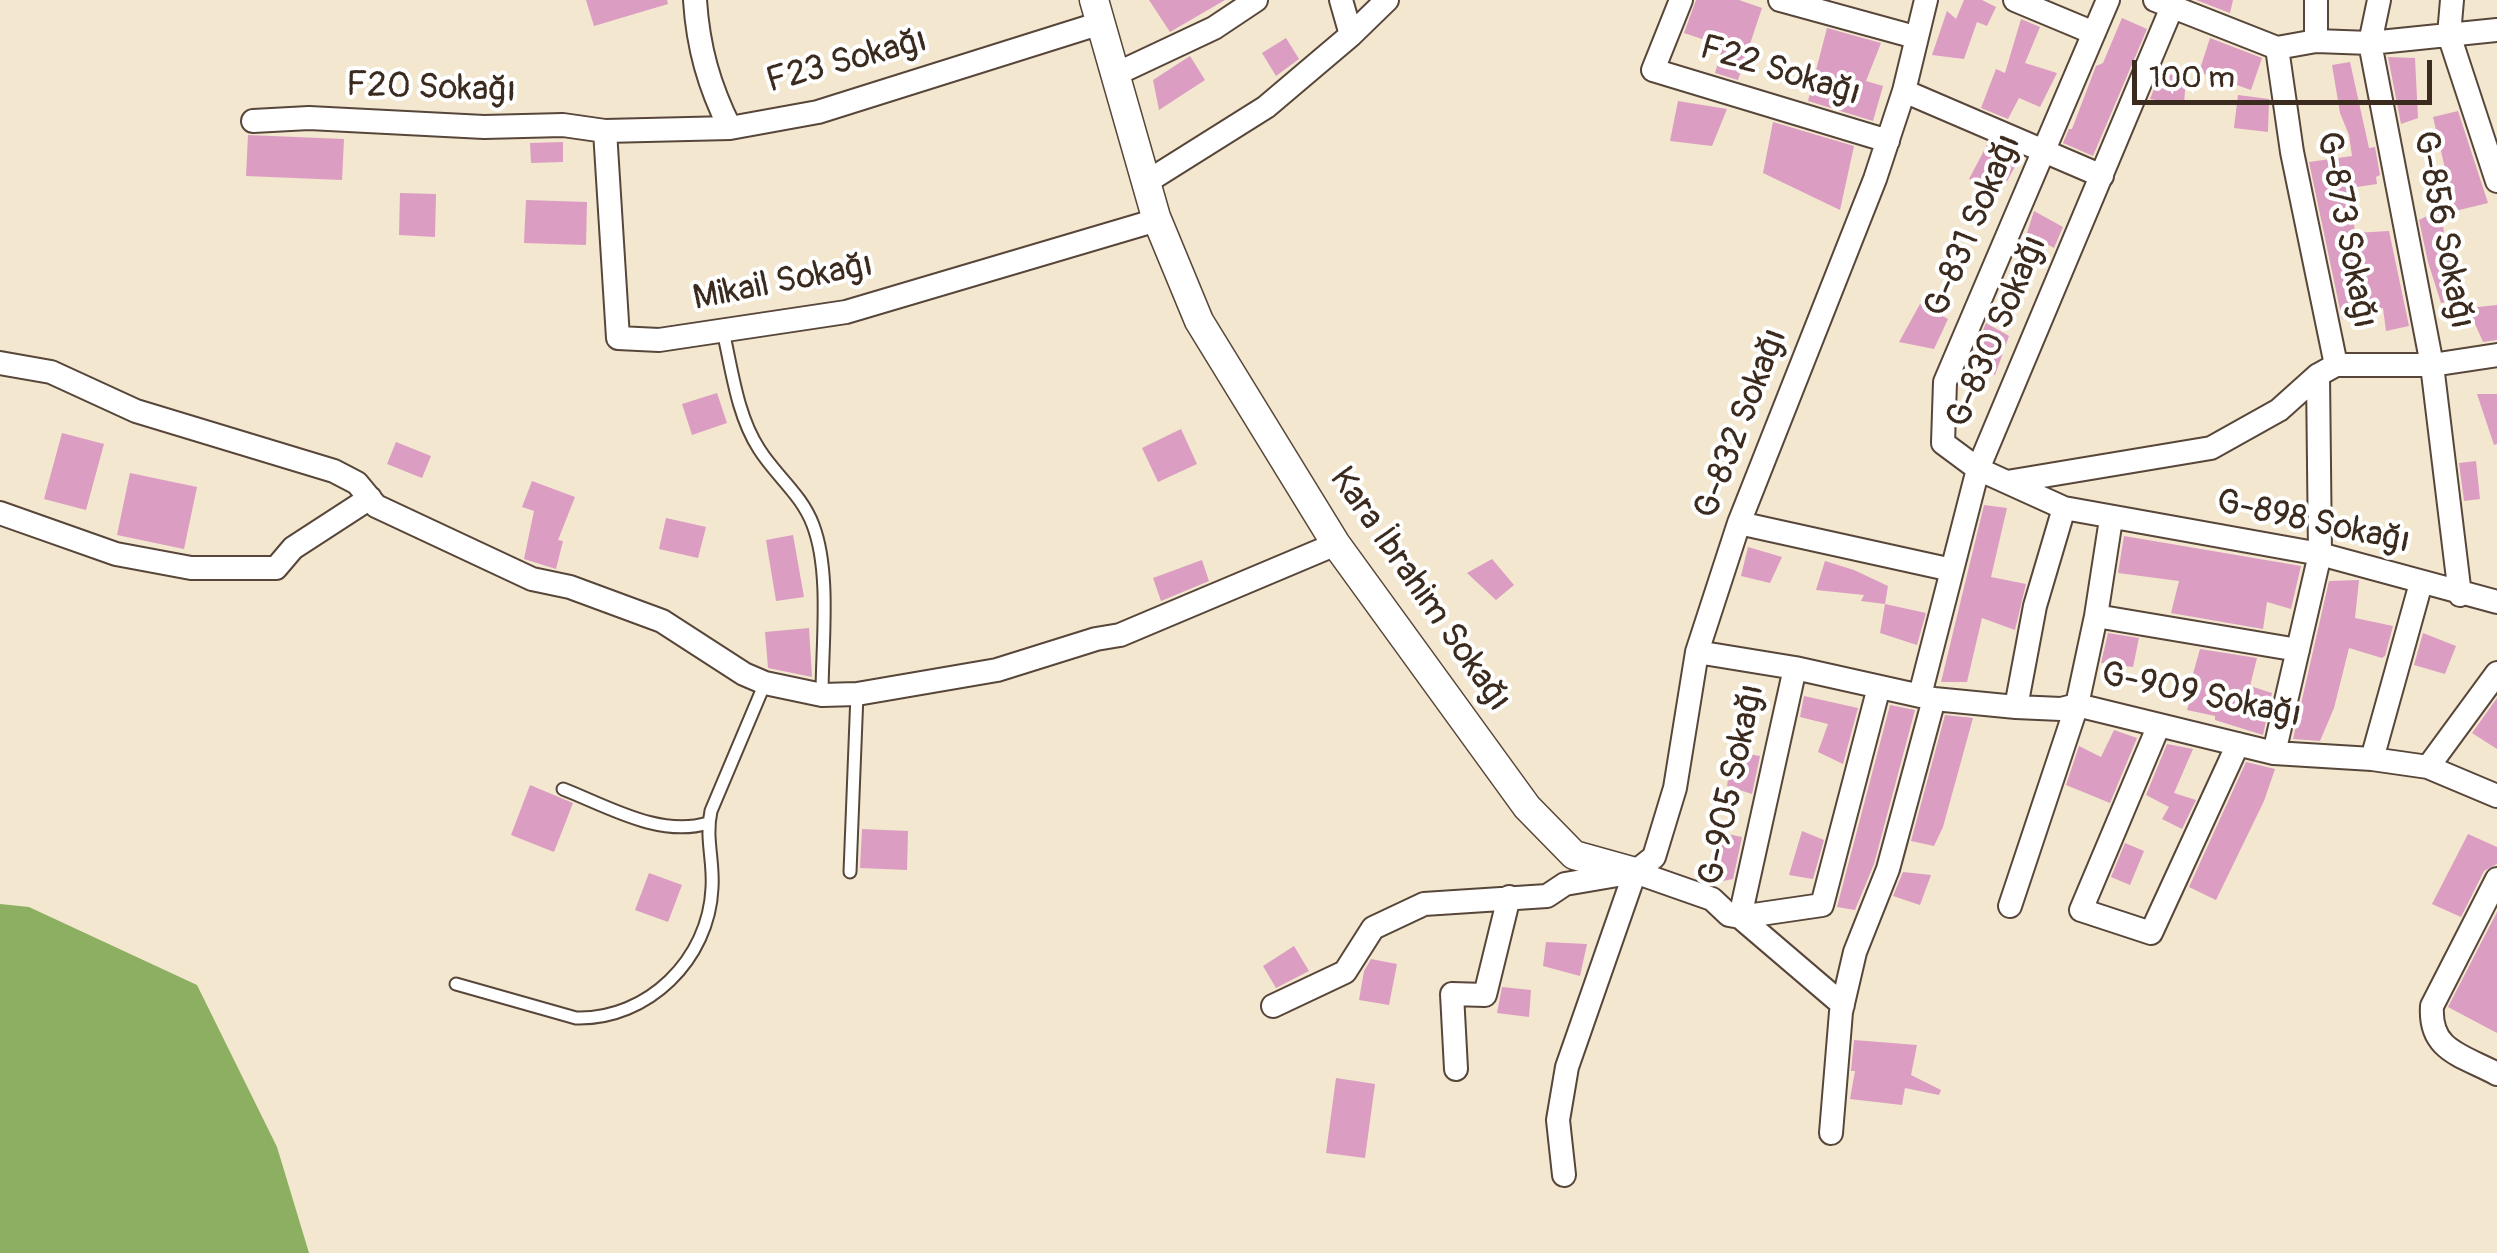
<!DOCTYPE html>
<html>
<head>
<meta charset="utf-8">
<style>
  body { margin:0 }
  #map { position:relative; width:2497px; height:1253px; overflow:hidden; background:#f3e7cf; font-family:Pangolin,sans-serif }
  canvas { display:block }
  .scale { position:absolute; left:2132px; top:60px; width:300px; height:45px; box-sizing:border-box; border:5px solid #3b2a1e; border-top:0; padding-left:12px; font-size:30px; line-height:35px; white-space:nowrap; color:#3b2a1e; -webkit-text-stroke:8px #fff; paint-order:stroke }
</style>
</head>
<body>
<div id="map">
<canvas width="2497" height="1253"></canvas>
<div class="scale">100 m</div>
</div>
<script>
const g = document.querySelector('canvas').getContext('2d');
g.lineJoin = 'round';
function paint(path, color) { g.fillStyle = color; g.fill(path, 'evenodd'); }
function stroke(path, color, width, dash) { g.strokeStyle = color; g.lineWidth = width; g.lineCap = dash ? 'butt' : 'round'; g.setLineDash(dash || []); g.stroke(path); }
function label(font, color, halo, rows, align = 'center') {
  g.font = font + ' Pangolin,sans-serif'; g.lineWidth = 8; g.setLineDash([]); g.textBaseline = 'middle'; g.strokeStyle = halo; g.fillStyle = color; for (const [text, x, y, turn = 0] of rows) {
    g.save(); g.translate(x, y); g.rotate((+turn || 0) * Math.PI / 180); g.textAlign = isNaN(turn) ? turn : align; if (halo) g.strokeText(text, 0, 0); g.fillText(text, 0, 0); g.restore();
  }
}
paint(new Path2D(`
  M0,904L29,907L197,985L277,1147L309,1253H0Z`), '#8caf62');
paint(new Path2D(`
  M586,0H667L668,4L594,26Z
  M1149,0H1225L1170,32Z
  M1696,0H1739L1762,8L1738,80L1715,73L1723,46L1684,33Z
  M1964,0H1982L1996,7L1987,26L1977,22L1964,59L1932,55L1947,11L1956,19Z
  M2196,0H2233L2230,13Z
  M2122,18L2147,29L2093,156L2063,143L2069,129H2072L2096,66L2103,63Z
  M2021,19L2040,27L2025,63L2057,73L2040,107L2019,98L2008,119L1981,108L1996,69L2005,73Z
  M1827,28L1881,43L1866,81L1883,86L1873,121L1808,101Z
  M1286,38L1299,59L1276,76L1262,53Z
  M2210,38L2262,58L2251,90L2199,72Z
  M1190,56L1205,80L1159,110L1153,80Z
  M2388,57L2415,58L2418,118L2401,124Z
  M2350,62L2369,148L2375,147L2380,175L2376,177L2377,184L2350,188L2355,233L2389,231L2409,326L2386,331L2383,308L2342,319L2309,162L2352,156L2349,135L2340,113L2332,65Z
  M2160,74L2186,76L2184,105L2150,99Z
  M2238,95L2269,99L2268,132L2234,128Z
  M1678,101L1727,109L1712,146L1670,141Z
  M2458,111L2488,203L2455,211L2433,117Z
  M1773,122L1854,146L1840,210L1763,173Z
  M248,135L344,139L342,180L246,176Z
  M563,142V162L531,163L530,143Z
  M1988,143L2019,159L2004,187L1969,179Z
  M400,193L436,194L435,237L399,235Z
  M526,200L587,202L586,245L524,243Z
  M2441,209L2445,241L2462,299L2441,303L2428,262L2419,220Z
  M2034,211L2063,227L2054,248L2027,233Z
  M1920,304L1948,319L1934,349L1899,342Z
  M2497,305V340L2483,342L2468,308Z
  M1986,323L2009,336L1995,375L1970,361Z
  M717,393L727,423L692,435L682,404Z
  M2477,394H2497V444L2494,445Z
  M1181,429L1197,464L1158,482L1142,448Z
  M62,433L104,444L86,510L44,499Z
  M396,442L431,456L422,478L387,464Z
  M2476,461L2480,499L2464,501L2459,463Z
  M130,473L197,487L184,549L117,535Z
  M532,481L575,497L558,540L563,541L556,569L524,559L534,511L522,507Z
  M1984,505L2007,508L1991,577L2026,584L2015,630L1982,618L1967,682H1941Z
  M666,518L706,527L698,558L659,549Z
  M793,535L804,597L776,601L766,540Z
  M2124,536L2301,566L2291,609L2267,602L2263,629L2171,613L2179,581L2118,573Z
  M1748,547L1782,557L1770,583L1741,576Z
  M1492,559L1514,585L1496,600L1467,573Z
  M1202,560L1209,581L1161,601L1153,578Z
  M1825,561L1854,570L1888,586L1885,604L1861,601L1864,595L1816,590Z
  M2359,580L2355,618L2393,626L2385,656L2382,658L2349,648L2334,708L2320,741L2293,739L2329,581Z
  M1885,604L1926,613L1917,645L1880,633Z
  M809,628L812,677L768,668L765,632Z
  M2108,633L2139,638L2133,667L2101,663Z
  M2423,633L2456,646L2445,674L2414,665Z
  M2200,649L2257,658L2250,686L2272,693L2263,735L2215,720V716L2187,710L2196,682L2191,681Z
  M1804,696L1858,708L1843,764L1818,752L1828,724L1800,717Z
  M2497,698V749L2472,733Z
  M1890,705L1915,710L1874,864L1855,910L1837,907Z
  M1945,715L1973,718L1943,827L1934,846L1911,841Z
  M2114,730L2137,738L2110,803L2066,785L2079,746L2101,757Z
  M2167,744L2193,749L2174,793L2196,800L2182,829L2162,819L2169,807L2146,795Z
  M1732,751L1760,756L1752,794L1727,786Z
  M2246,762L2275,769L2264,801L2216,900L2189,887Z
  M530,785L573,803L554,852L511,835Z
  M862,829L908,831L907,870L860,868Z
  M1802,831L1824,840L1813,879L1789,875Z
  M1718,832L1742,837L1733,879L1713,883L1707,881Z
  M2468,834L2497,847V864L2484,871L2461,917L2432,904Z
  M2125,843L2144,851L2130,885L2111,877Z
  M1903,872L1931,875L1920,905L1893,896Z
  M649,873L682,885L668,922L635,910Z
  M2497,912V1033L2448,1007Z
  M1546,942L1587,944L1580,976L1543,966Z
  M1294,946L1309,971L1276,988L1263,966Z
  M1371,959L1397,964L1389,1005L1359,1000L1364,971Z
  M1502,987L1531,990L1529,1017L1497,1013Z
  M1854,1040L1917,1045L1911,1075L1941,1090L1939,1095L1905,1088L1902,1105L1850,1099L1855,1071H1851Z
  M1336,1078L1375,1084L1365,1158L1326,1153Z`), '#db9dc2');
const service = new Path2D(`
  M723,331C732,370 737,415 759,449C776,476 802,495 813,525C831,572 822,644 822,695
  M563,789C607,806 660,838 708,823
  M850,872L857,694
  M456,984L576,1018C648,1020 709,959 712,888C714,861 705,838 711,811L765,683`);
const minor = new Path2D(`
  M695,0C698,47 709,86 730,128
  M1341,0L1351,35
  M1681,0L1653,70L1888,141
  M1780,0L1915,37
  M2015,0L2094,33
  M2108,0L1945,382L1943,443L1978,469L2064,508L2320,554L2497,602
  M2155,0L2277,48L2316,41L2370,43L2497,30
  M2379,0L2370,43L2432,365L2460,595
  M2452,0L2449,35L2497,181
  M2316,41V0
  M2277,48L2292,152L2336,365
  M1114,75L1214,28L1256,0
  M1904,91L2102,176
  M253,121L309,118L484,127L563,125L605,131L730,128L818,112L1101,23
  M605,131L618,338L659,340L846,312L1157,220
  M1145,183L1266,107L1351,35L1387,0
  M0,363L51,372L136,411L334,471L357,483L376,506L532,579L570,587L662,621L744,674L765,683L822,695L857,694L997,670L1096,639L1120,635L1336,544
  M2007,482L2211,448L2279,410L2318,375L2336,365H2432L2497,355
  M0,513L116,554L191,568H276L293,548L370,498
  M1739,523L1952,570
  M2096,616L2298,650
  M1697,652L1795,668L1934,699L2016,707L2035,606L2064,508
  M1795,668L1740,917L1822,905L1879,687
  M1920,695L1978,469L2172,7
  M2016,707L2061,709L2077,705L2274,753L2372,759L2428,767L2497,796
  M2159,725L2081,910L2151,933L2238,744
  M2274,753L2320,554L2318,375
  M2372,759L2421,583
  M2428,767L2497,673
  M1635,872L1712,899L1729,915L1740,917L1843,1005
  M2497,879L2432,1006C2429,1051 2462,1055 2497,1074
  M2010,906L2077,705L2096,616L2111,519
  M1273,1006L1345,972L1373,928L1424,904L1547,896L1565,884L1635,872L1654,857L1675,788L1697,652L1739,523L1875,179L1904,91L1926,0
  M1456,1069L1452,994L1485,995L1509,897
  M1831,1133L1841,1012L1855,952L1888,869L1934,699
  M1564,1175L1558,1120L1567,1067L1635,872`);
const tertiary = new Path2D(`
  M1094,0L1156,217L1199,321L1336,544L1527,807L1574,855L1635,872`);
stroke(service, '#574639', 15);
stroke(minor, '#574639', 26);
stroke(tertiary, '#574639', 31);
stroke(service, '#fff', 11);
stroke(minor, '#fff', 22);
stroke(tertiary, '#fff', 28);
label('35px', '#3b2a1e', '#fff', [
  ["F23 Sokağı",847,62,-15],
  ["F22 Sokağı",1780,72,17],
  ["F20 Sokağı",431,89,2],
  ["G-831 Sokağı",1974,226,-67],
  ["G-873 Sokağı",2345,230,79],
  ["G-856 Sokağı",2442,230,79],
  ["Mikail Sokağı",783,283,-11],
  ["G-830 Sokağı",1998,332,-67],
  ["G-832 Sokağı",1742,424,-69],
  ["G-898 Sokağı",2313,523,12],
  ["Kara İbrahim Sokağı",1419,590,55],
  ["G-909 Sokağı",2201,696,12],
  ["G-905 Sokağı",1733,785,-78]
]);
</script>
</body>
</html>
